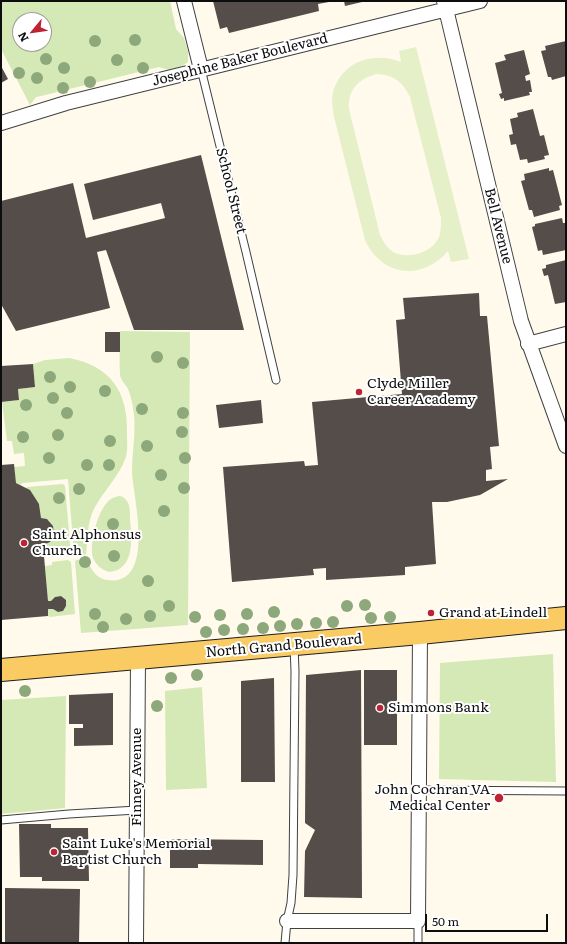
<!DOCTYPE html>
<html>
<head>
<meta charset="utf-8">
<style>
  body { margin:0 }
  #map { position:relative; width:567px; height:944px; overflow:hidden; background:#fffaec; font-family:Literata,serif }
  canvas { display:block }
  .frame { position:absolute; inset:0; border:2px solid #0d0d0d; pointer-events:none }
  .north { position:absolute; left:12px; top:12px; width:40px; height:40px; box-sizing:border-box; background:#fff; border:1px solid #9e9e9e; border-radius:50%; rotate:241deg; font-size:11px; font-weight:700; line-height:16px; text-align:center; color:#0d0d0d }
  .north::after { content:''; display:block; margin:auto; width:14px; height:18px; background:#be2334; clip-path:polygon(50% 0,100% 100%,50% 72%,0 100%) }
  .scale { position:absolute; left:425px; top:914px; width:123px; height:18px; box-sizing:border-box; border:2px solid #0d0d0d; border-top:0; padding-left:5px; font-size:12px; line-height:14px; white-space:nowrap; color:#0d0d0d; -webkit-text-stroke:3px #fff; paint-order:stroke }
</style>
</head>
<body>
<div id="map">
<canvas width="567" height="944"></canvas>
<div class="frame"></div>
<div class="north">N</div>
<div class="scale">50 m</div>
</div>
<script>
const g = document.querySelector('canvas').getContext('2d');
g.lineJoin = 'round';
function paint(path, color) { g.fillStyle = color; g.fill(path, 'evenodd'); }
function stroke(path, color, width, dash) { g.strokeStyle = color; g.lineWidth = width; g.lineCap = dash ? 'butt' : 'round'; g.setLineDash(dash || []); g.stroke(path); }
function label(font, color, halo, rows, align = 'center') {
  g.font = font + ' Literata,serif'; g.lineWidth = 4; g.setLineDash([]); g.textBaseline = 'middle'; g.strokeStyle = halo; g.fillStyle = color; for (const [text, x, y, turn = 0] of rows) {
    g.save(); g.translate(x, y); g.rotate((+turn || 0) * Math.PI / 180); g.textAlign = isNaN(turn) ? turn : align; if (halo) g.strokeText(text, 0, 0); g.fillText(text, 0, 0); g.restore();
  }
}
paint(new Path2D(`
  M1,1H170L176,29L184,38L188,51V62L180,67L169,70L159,67L41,96L36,97L30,105L1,49ZM20,20H44V44H20Z
  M120,331L190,332L188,625L81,633L75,561L77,560L87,559C91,569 95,578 107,580C157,587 133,497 132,472C132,450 137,429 133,408C132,401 130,393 127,387C124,383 120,379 120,374C119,360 120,345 120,331Z
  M69,358C111,366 128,392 127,433C127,441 128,450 126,457C119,477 103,491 94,509C87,522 88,539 86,554L85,555H76L74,554L68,479L22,483L21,485L16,483L14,467L25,466L24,453L14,454L12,441H7L2,402L19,400L18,389L35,387L33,364L45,360Z
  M63,484L65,486L71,555L69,556L51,557L50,555L44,556L43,545L53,526L47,519L41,518L39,504L26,488L27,487Z
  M119,496C122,496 125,498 127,501C130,505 130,513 130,519C132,538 135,570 109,572C102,570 96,565 93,558C89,545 97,514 106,504C109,499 114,497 119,496Z
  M68,560L71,562L75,614L50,617L48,616V609H53L58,612L63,611L66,606V600L61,596L55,597L51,601H48L45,566L52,565V562Z
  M553,654L556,782L439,779L440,663Z
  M202,687L207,788L166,790L165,691Z
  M66,696L65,808L1,814V700Z`), '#d4e9b6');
paint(new Path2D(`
  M416,47L469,259L451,262L448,251C422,281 382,277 365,240L334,117C333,109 331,101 333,92C342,61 374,51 401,62L399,51ZM376,74C394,75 402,81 410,97L441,218C441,225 441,231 439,237C432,253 408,260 393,252C387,248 383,241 380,235L349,109C348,90 357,80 376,74Z`), '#e5f0c8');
paint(new Path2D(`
  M213,1H329V2L318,4L319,11L229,33L227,27L220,29Z
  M344,1H362V2L345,6Z
  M566,41V76L552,80L551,77H548L541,51L546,50L545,46Z
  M524,50L530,74L525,76L526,81L530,80L532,92H529L530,95L504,101V98L501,99L499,94L502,93L495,63L506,60L504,55Z
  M1,66L8,79L1,83Z
  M533,109L540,136L544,135L549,155L544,156L545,159L528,163L527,159L520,160L516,144L511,145L509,135L513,134L510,119L518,117L517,113Z
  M201,155L244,330H134L106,250L97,252L110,308L16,331L1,304V201L73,183L86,238L165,218L161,203L93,220L84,184Z
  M549,168V171L553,170L562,205L559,206L560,210L534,217L532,210H529L521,181L525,180L524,174Z
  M562,218L563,223H566V250L543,255L542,250L538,251L532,227L535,226V224Z
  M566,260V302L555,304L548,275L544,276L542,269L546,268V265Z
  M479,293L480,316H487L499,446L490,447L492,469L486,470V481L508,479L480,495L447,502H432L436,564L405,567V575L326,580V568L313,569L314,575L232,582L223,467L304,461L305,466L318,465L312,402L402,394L396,320L405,319L403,298Z
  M105,332H120V352H105Z
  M33,364L35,387L18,389L19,400L1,402V366Z
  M261,400L263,423L219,428L216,405Z
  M14,464L16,483L30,490L39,504L41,518L47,519L53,526L54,535L50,542L43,545L48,601H51L55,597L61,596L66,600V606L63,611L58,612L53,609H48V616L1,620V465Z
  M361,670L362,898L304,897L305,851L315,830L305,823L306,675Z
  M364,670H397V745H364Z
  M274,678L275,782H241V681Z
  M113,693V745L74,746V728H83V724H69V695Z
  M19,824H51V828H88L89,881H42V877H20Z
  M170,839L263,840V865L198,864V868H170Z
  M5,888L80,889L79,943H5Z`), '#554d49');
const lane = new Path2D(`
  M201,69L246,252L276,380
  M419,790L566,791
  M1,820L69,814L137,810
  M285,943L287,921L291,903L293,875L295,671L294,646
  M418,943V921`);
const street = new Path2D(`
  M184,1L201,69
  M444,1L521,321L566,446
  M1,123L66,103L480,1
  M528,344L566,334
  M287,921H418L420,633
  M136,943L138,659`);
const primary = new Path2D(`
  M1,670L420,633L566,618`);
stroke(lane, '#404040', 9);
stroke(street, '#404040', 16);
stroke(primary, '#1e1e1e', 24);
stroke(lane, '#fff', 7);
stroke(street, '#fff', 14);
stroke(primary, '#facb62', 22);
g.fillStyle = '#8da87a';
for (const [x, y] of [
  [135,40],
  [95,41],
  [46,59],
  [117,60],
  [64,68],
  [143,68],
  [19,73],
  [37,78],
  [90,82],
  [63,88],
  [157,357],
  [183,363],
  [50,377],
  [70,387],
  [105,391],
  [53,398],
  [26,405],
  [142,409],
  [67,413],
  [183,413],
  [182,432],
  [58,435],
  [23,437],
  [110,441],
  [147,446],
  [49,458],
  [185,458],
  [87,465],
  [109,465],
  [161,475],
  [184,488],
  [79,489],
  [59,498],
  [164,511],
  [113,524],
  [114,556],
  [85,562],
  [148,581],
  [365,605],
  [169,606],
  [347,606],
  [274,612],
  [95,614],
  [247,614],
  [220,615],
  [150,616],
  [195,617],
  [390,617],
  [371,618],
  [126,619],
  [333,622],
  [316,623],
  [297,624],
  [280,626],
  [103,627],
  [263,628],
  [243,629],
  [224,630],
  [206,632],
  [197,675],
  [171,678],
  [25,691],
  [157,706]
]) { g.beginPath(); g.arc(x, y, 6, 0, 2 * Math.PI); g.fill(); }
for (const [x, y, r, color] of [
  [359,392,4,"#be2334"],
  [24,543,4,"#be2334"],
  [431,613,4,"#be2334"],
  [380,708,4,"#be2334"],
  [499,798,5,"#be2334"],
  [54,852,4,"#be2334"]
]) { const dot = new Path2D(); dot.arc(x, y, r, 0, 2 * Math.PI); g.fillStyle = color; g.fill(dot); stroke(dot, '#fff', 1.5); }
label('14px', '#0d0d0d', '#fff', [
  ["Josephine Baker Boulevard",240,60,-14],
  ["School Street",231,191,76],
  ["Bell Avenue",498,226,76],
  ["North Grand Boulevard",284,646,-5],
  ["Finney Avenue",137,777,-90]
]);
label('14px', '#0d0d0d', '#fff', [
  ["Clyde Miller",367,384],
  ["Career Academy",367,400],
  ["Saint Alphonsus",32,535],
  ["Church",32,551],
  ["Grand at Lindell",439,613],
  ["Simmons Bank",388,708],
  ["John Cochran VA",490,790,"right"],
  ["Medical Center",490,806,"right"],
  ["Saint Luke's Memorial",62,844],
  ["Baptist Church",62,860]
], 'left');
</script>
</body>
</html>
